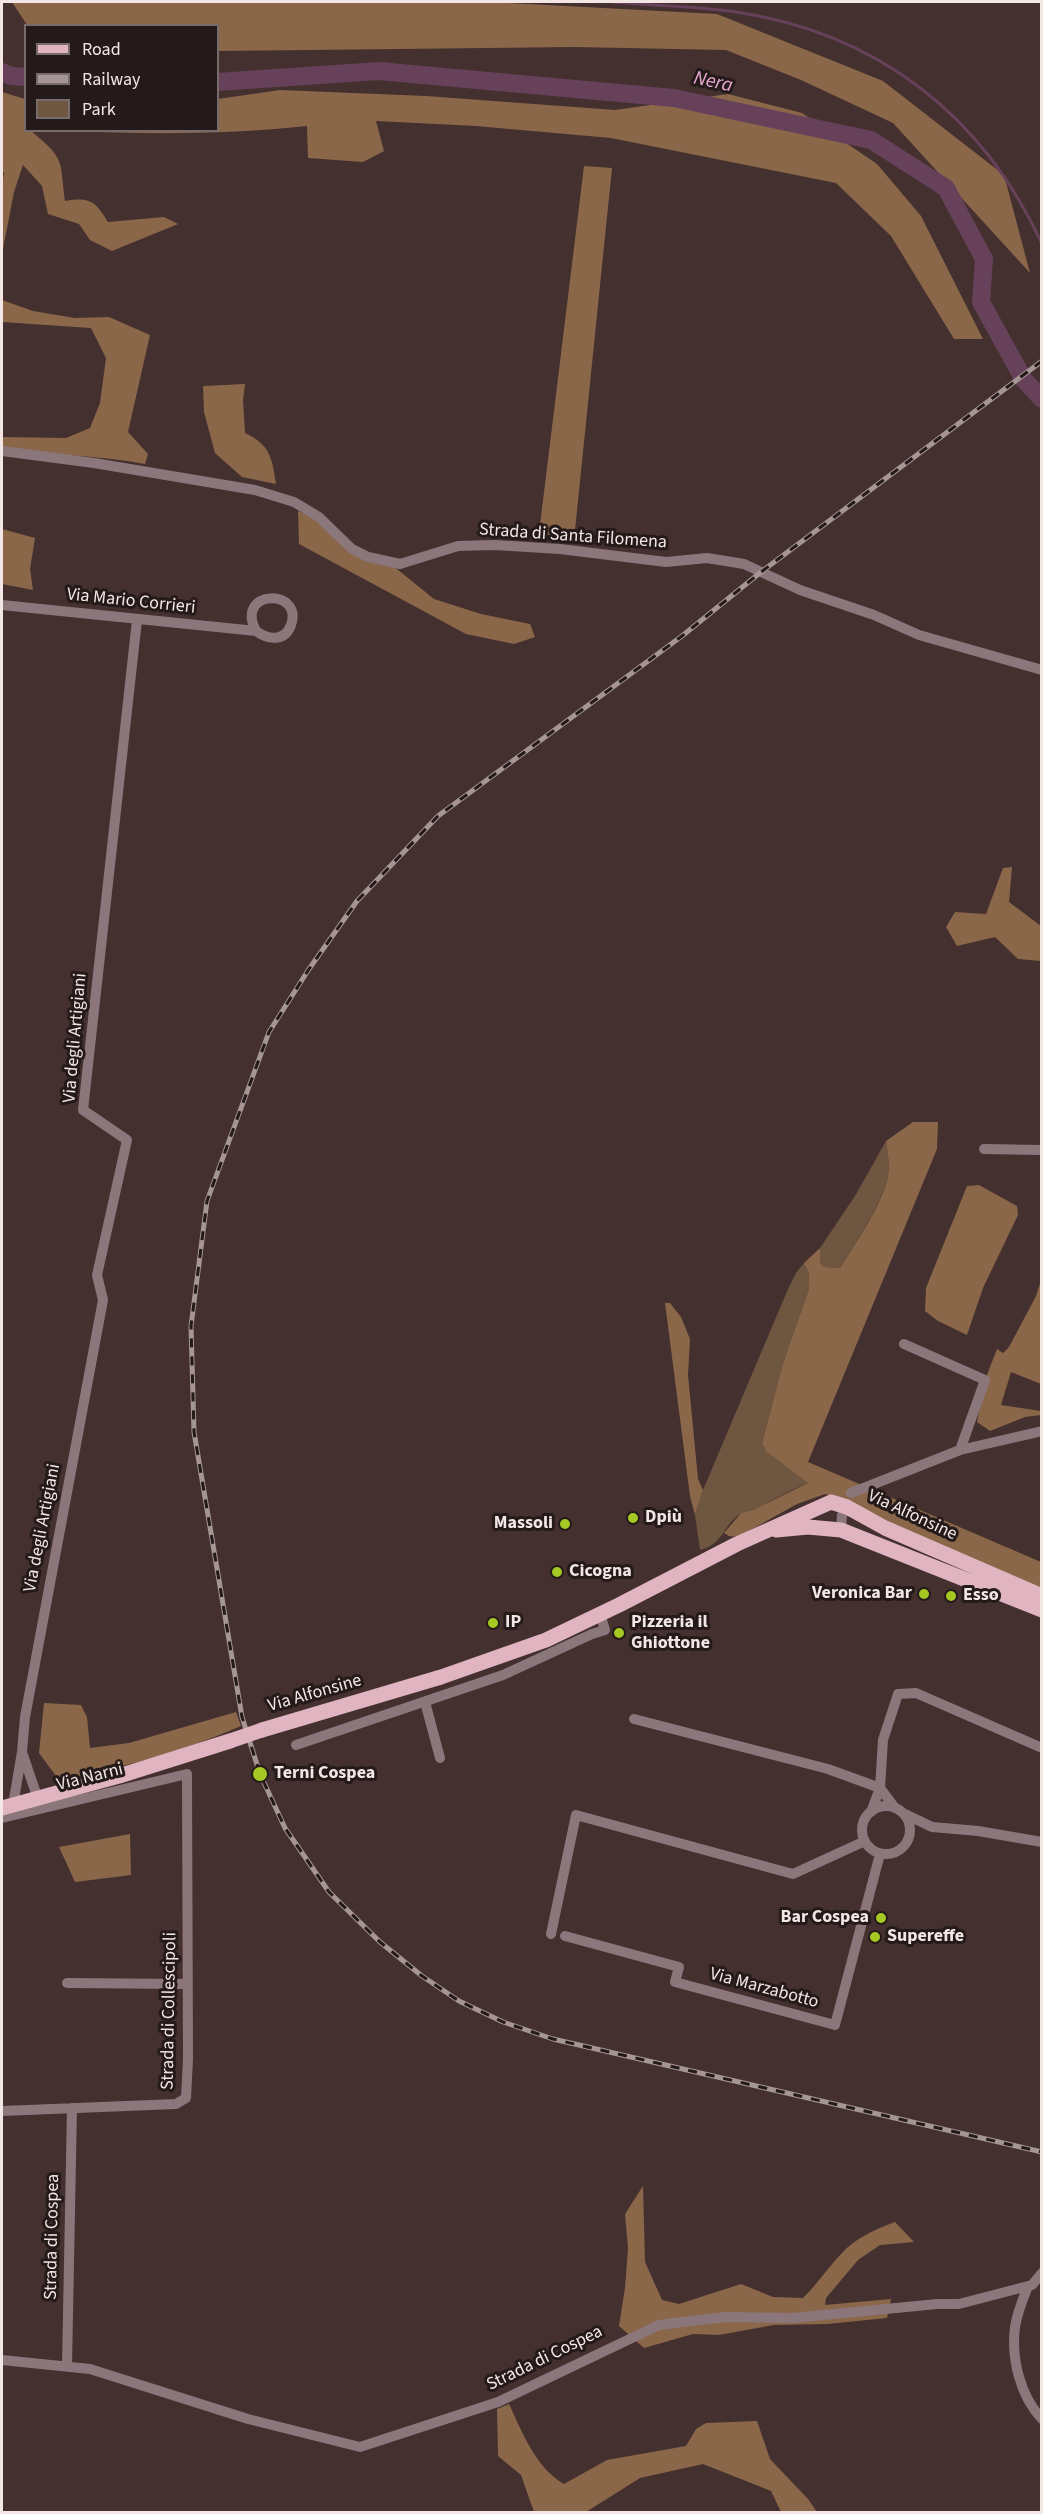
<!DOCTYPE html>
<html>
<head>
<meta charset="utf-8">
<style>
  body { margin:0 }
  #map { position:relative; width:1043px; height:2514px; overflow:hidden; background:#44302f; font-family:"Source Sans 3",sans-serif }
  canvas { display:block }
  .frame { position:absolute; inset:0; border:3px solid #f3e6e5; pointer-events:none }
  .legend { position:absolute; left:24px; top:24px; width:195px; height:108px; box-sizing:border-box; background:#241a1a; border:2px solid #776c6b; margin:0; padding:8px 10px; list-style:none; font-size:18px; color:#f3e6e5 }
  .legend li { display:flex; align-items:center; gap:12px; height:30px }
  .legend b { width:30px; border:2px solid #776c6b }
</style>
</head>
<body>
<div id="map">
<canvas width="1043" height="2514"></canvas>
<div class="frame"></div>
<ul class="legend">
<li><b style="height:8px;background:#e0b4c0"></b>Road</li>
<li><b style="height:8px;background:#a59594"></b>Railway</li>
<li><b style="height:16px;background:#6f5641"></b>Park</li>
</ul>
</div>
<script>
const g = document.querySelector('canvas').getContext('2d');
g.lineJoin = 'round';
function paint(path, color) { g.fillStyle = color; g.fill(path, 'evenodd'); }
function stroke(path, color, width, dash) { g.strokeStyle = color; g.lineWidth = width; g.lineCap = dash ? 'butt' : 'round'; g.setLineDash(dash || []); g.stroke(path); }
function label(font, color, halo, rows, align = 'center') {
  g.font = font + ' "Source Sans 3",sans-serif'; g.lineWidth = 6; g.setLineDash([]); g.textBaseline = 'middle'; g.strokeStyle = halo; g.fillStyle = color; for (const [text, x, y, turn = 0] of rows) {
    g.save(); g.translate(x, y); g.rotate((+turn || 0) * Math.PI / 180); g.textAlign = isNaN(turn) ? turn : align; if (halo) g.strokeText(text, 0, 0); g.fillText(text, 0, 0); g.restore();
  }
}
paint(new Path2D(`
  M886,1141C888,1155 891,1170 886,1184C878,1208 854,1246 840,1268L824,1267L820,1262V1248L855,1196Z
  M804,1263L809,1273V1289L783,1363L762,1443L808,1483C791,1490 774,1499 758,1508C752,1510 745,1511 740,1514C723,1525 724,1544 700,1550L695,1515L703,1490L788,1289L796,1273Z`), '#6f5641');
paint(new Path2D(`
  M12,2H490L717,14L883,81L1004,175L1030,273L893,123L801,80L726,50L575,47L218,51V26L27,25Z
  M280,90L426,96L615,110L728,94L802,113L877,164L921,216L983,339H954L891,236L836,183L611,138L476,126L376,121L384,151L363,162L308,158L307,126C227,135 146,134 66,131L218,130V99Z
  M2,92L25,99L26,130L31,131C65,159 60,159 65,201C90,197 95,201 108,222L164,217L178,224L112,251L90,240L79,224L48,214L42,186L23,165L14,192L2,254V184L4,173L2,170Z
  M584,166L612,168L574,540L539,533Z
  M2,300L33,311L75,318L109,317L150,335L128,432L148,454L145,464C98,455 49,455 2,450V437L66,438L90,428L100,403L106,358L91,328L2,322Z
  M245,384L243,400L245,433C270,445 272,457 276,484L242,477L215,453L204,412L203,386Z
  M298,511L314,517L344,540L392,565L434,599L481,614L530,624L535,637L514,644L466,634L299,544Z
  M2,529L35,538L30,569L33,590L2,584Z
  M1012,867L1009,902L1041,926V961L1018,959L995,937L957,946L946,927L955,912L986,914L1003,868Z
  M913,1122H938L937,1149L808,1462L1041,1562V1592L896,1528L843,1500L825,1494L797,1504L738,1537L729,1536L724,1533L741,1513L755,1509L808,1483L766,1451L762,1443L783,1363L809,1289V1273L804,1263L820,1248V1262L824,1267L840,1268C854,1246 879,1208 886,1184C891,1170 888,1155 886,1141Z
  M979,1185L1017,1206L1018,1215L983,1288L967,1335L938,1321L925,1311L926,1288L967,1186Z
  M1041,1280V1384L1011,1372L1001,1405L1041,1411V1415L1025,1417L990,1431L977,1422L985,1380L997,1349L1003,1353L1009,1347L1036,1296Z
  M665,1303H670L681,1317L690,1339L688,1375L698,1479L703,1490L695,1515L690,1496Z
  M44,1703L81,1705L87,1717L90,1748L129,1743L236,1712L241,1726C182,1752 121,1768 59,1780L39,1753Z
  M130,1834L131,1875L75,1882L59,1847Z
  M643,2186L645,2262L662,2300L679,2304L741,2284L773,2297L803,2298C818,2283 827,2269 841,2254C855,2238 876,2229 895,2222L914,2242L880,2245L858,2260L826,2298L825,2305L891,2299L887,2318L828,2324L774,2325L719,2335L693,2334L644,2348L619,2326L625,2288L628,2248L625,2214Z
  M509,2404C522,2432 536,2468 564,2484L607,2460L686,2446L696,2429L706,2423L757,2421L770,2459L808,2499L817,2512H781L771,2491L703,2464L640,2478L586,2512H534L521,2475L498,2456L497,2409Z`), '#8b674a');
stroke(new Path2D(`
  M613,2C654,6 696,6 736,12C877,33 983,115 1042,244`), '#67415a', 3);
stroke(new Path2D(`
  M2,72L11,76L26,77
  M218,82L379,71L674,98L871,140L946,188L984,259L981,302L1024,380L1042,399`), '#67415a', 18);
stroke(new Path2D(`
  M2,451L94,463L255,490L294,502L319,517L352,549L368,557L400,564L458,546L495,545L560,549L666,562L707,558L744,564L800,590L874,615L919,635L1042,670
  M2,605L256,631C268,640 285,642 291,625C304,588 234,589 256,631
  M984,1149L1042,1150
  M904,1344L985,1380L960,1450
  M851,1493L960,1450L1042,1431
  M841,1530L842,1515L847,1507
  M425,1702L440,1758
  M634,1719L828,1769L880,1788L895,1808
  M296,1745L503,1675L592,1634L605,1630L600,1614
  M23,1755L38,1799
  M13,1805L22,1752L25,1717L103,1300L97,1275L127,1140L83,1110L137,620
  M862 1830a24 24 0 1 1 48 0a24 24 0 1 1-48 0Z
  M871,1812L880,1788L883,1740L898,1694L916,1693L1042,1748
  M905,1814L932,1827L978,1831L1042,1842
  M2,1818L187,1774L188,2059L186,2098L176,2104L2,2111
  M551,1934L576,1815L793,1874L865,1841
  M565,1936L679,1967L675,1982L835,2025L880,1854
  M67,1983L188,1984
  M1028,2286C1023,2299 1017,2313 1015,2327C1011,2358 1020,2396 1042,2419
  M2,2360L90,2369L248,2419L360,2447L498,2402L659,2325L725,2317L793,2318L937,2304H959L1032,2285L1042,2273
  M67,2365L72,2108`), '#8b767b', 10);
stroke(new Path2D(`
  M776,1530L808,1527L841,1530L1042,1610
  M262,1730L441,1677L546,1640L619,1605L737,1544L831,1502L847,1507L885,1528L1042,1596
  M2,1808L119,1776L230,1741`), '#e0b4c0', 15);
const rail = new Path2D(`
  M1042,361L761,572L682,636L438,816L357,901L309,969L269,1032L207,1201L191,1326L194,1432L242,1717L260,1774L285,1828L329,1892L380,1942L422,1976L459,2001L503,2022L553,2039L1042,2152`);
stroke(rail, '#a59594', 5);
stroke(rail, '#241a1a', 3, [9]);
stroke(new Path2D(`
  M230,1741L262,1730`), '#e0b4c0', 15);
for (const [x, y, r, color] of [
  [633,1518,6,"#a6c822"],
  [565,1524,6,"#a6c822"],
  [557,1572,6,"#a6c822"],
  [924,1594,6,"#a6c822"],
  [951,1596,6,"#a6c822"],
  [493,1623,6,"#a6c822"],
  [619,1633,6,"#a6c822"],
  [260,1774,8,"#a6c822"],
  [881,1918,6,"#a6c822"],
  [875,1937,6,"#a6c822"]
]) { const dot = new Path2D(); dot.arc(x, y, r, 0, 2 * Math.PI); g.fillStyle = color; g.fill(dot); stroke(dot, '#241a1a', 2); }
label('18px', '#f3e6e5', '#241a1a', [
  ["Strada di Santa Filomena",573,537,4],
  ["Via Mario Corrieri",131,602,6],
  ["Via degli Artigiani",76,1038,-85],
  ["Via Alfonsine",912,1516,25],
  ["Via degli Artigiani",43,1528,-79],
  ["Via Alfonsine",315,1694,-16],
  ["Via Narni",90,1778,-14],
  ["Via Marzabotto",764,1989,15],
  ["Strada di Collescipoli",170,2011,-89],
  ["Strada di Cospea",53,2237,-89],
  ["Strada di Cospea",545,2359,-26]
]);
label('bold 18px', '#f3e6e5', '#241a1a', [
  ["Dpiù",645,1518],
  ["Massoli",553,1524,"right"],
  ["Cicogna",569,1572],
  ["Veronica Bar",912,1594,"right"],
  ["Esso",963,1596],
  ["IP",505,1623],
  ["Pizzeria il",631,1623],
  ["Ghiottone",631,1644],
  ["Terni Cospea",274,1774],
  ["Bar Cospea",869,1918,"right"],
  ["Supereffe",887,1937]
], 'left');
label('italic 20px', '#ecabd4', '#241a1a', [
  ["Nera",713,83,12]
]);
</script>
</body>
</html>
